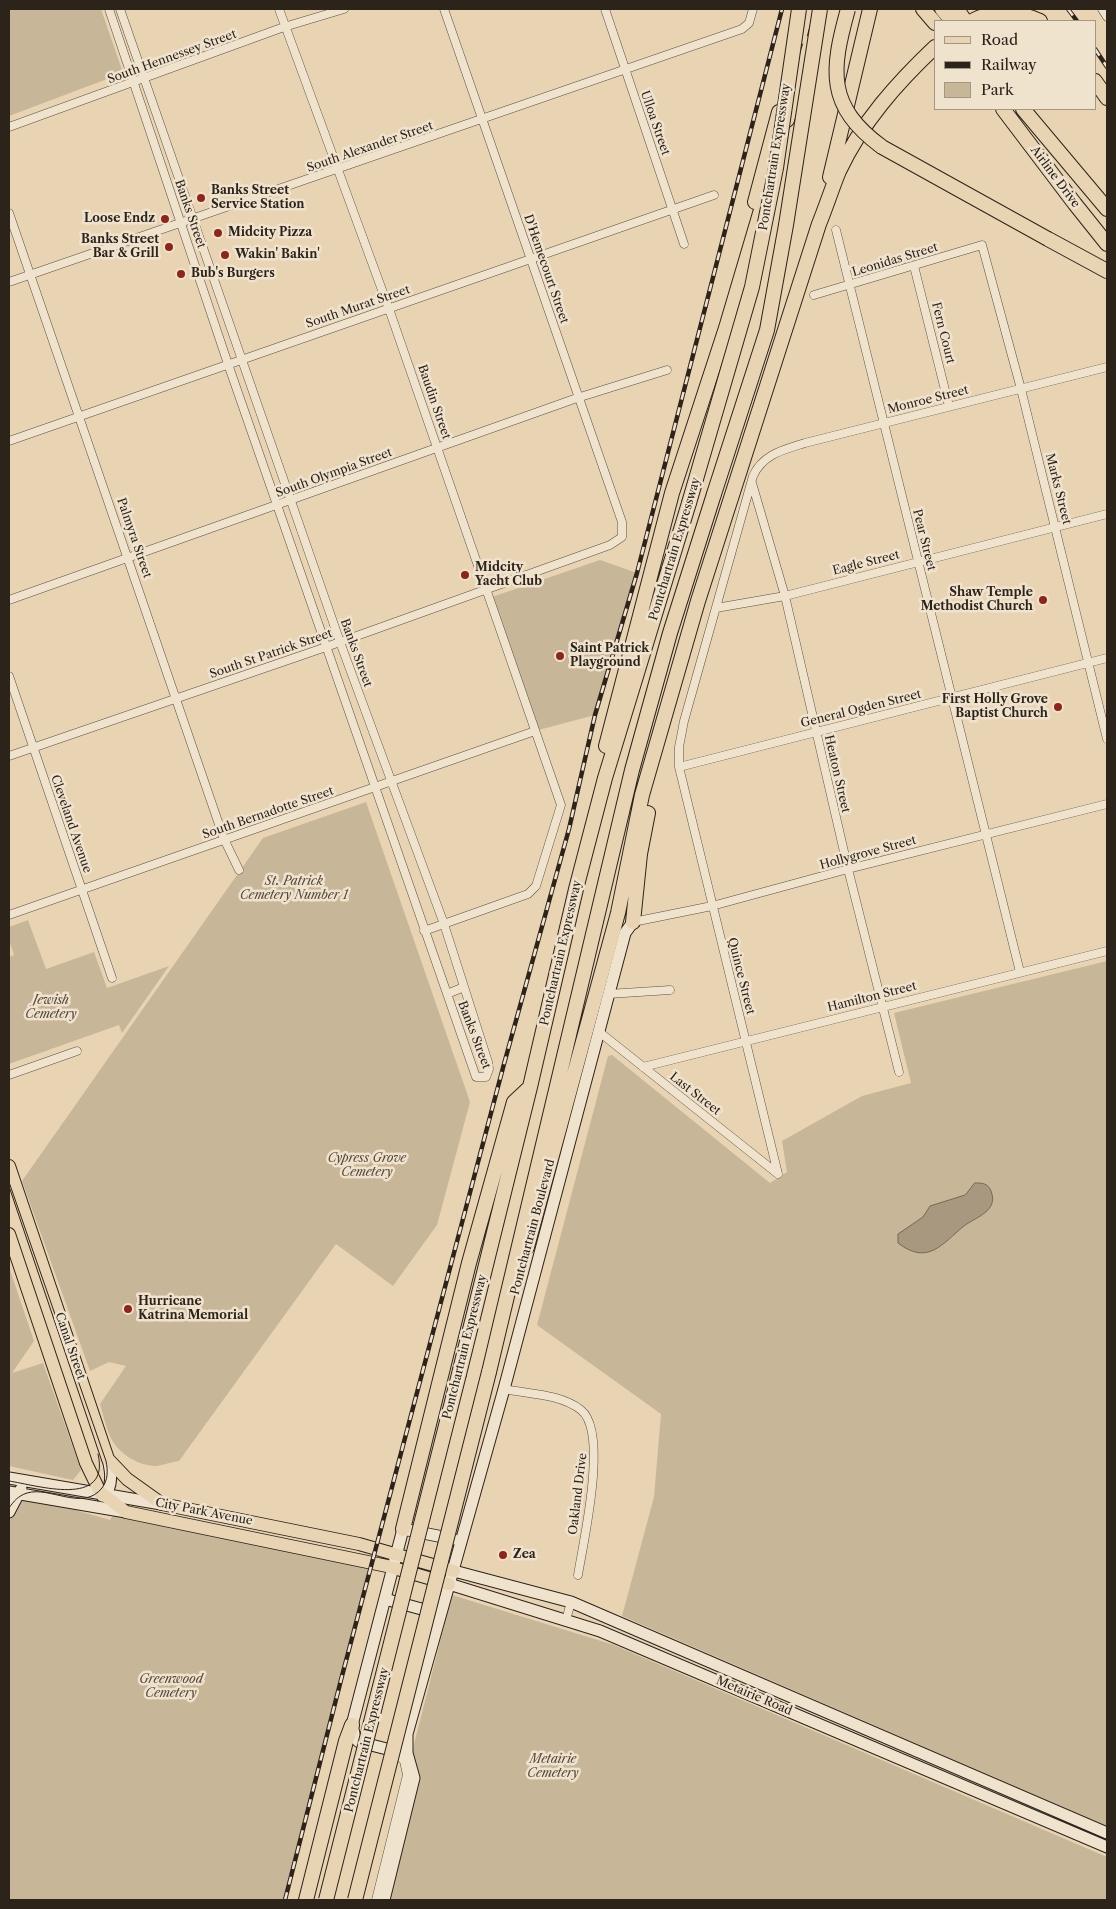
<!DOCTYPE html>
<html>
<head>
<meta charset="utf-8">
<style>
  body { margin:0 }
  #map { position:relative; width:1116px; height:1909px; overflow:hidden; background:#e8d4b3; font-family:"Libre Caslon Text",serif }
  canvas { display:block }
  .frame { position:absolute; inset:0; border:10px solid #2c231b; pointer-events:none }
  .legend { position:absolute; left:934px; top:20px; width:162px; height:90px; box-sizing:border-box; background:#f0e3ce; border:1px solid #a29686; margin:0; padding:6px 9px; list-style:none; font-size:15px; color:#2c231b }
  .legend li { display:flex; align-items:center; gap:10px; height:25px }
  .legend b { width:25px; border:1px solid #a29686 }
</style>
</head>
<body>
<div id="map">
<canvas width="1116" height="1909"></canvas>
<div class="frame"></div>
<ul class="legend">
<li><b style="height:6px;background:#e8d4b3"></b>Road</li>
<li><b style="height:6px;background:#2c231b"></b>Railway</li>
<li><b style="height:14px;background:#c8b699"></b>Park</li>
</ul>
</div>
<script>
const g = document.querySelector('canvas').getContext('2d');
g.lineJoin = 'round';
function paint(path, color) { g.fillStyle = color; g.fill(path, 'evenodd'); }
function stroke(path, color, width, dash) { g.strokeStyle = color; g.lineWidth = width; g.lineCap = dash ? 'butt' : 'round'; g.setLineDash(dash || []); g.stroke(path); }
function label(font, color, halo, rows, align = 'center') {
  g.font = font + ' "Libre Caslon Text",serif'; g.lineWidth = 5; g.setLineDash([]); g.textBaseline = 'middle'; g.strokeStyle = halo; g.fillStyle = color; for (const [text, x, y, turn = 0] of rows) {
    g.save(); g.translate(x, y); g.rotate((+turn || 0) * Math.PI / 180); g.textAlign = isNaN(turn) ? turn : align; if (halo) g.strokeText(text, 0, 0); g.fillText(text, 0, 0); g.restore();
  }
}
paint(new Path2D(`
  M9,9H101L123,73L9,116Z
  M600,560L637,573L595,715L535,731L489,598Z
  M366,802L470,1102L437,1225L393,1286L336,1244L179,1461C172,1462 163,1465 156,1466C137,1466 116,1452 109,1434C105,1424 103,1414 100,1404L126,1366L109,1362L90,1371L22,1181L263,838Z
  M28,920L46,969L94,952L107,988L169,966L122,1033L119,1025L9,1064V957L14,955L9,940V927Z
  M1107,961V1826L622,1616L654,1497L661,1414L537,1325L608,1056L612,1055L770,1183L787,1172L782,1141L862,1096L911,1083L894,1013Z
  M9,1267L34,1341L12,1373L43,1363L81,1470L73,1480L9,1466Z
  M19,1494L110,1520L116,1510L372,1565L285,1900H9V1512Z
  M452,1595L614,1645L1107,1857V1900H390L412,1752Z`), '#c8b699');
const water = new Path2D(`
  M975,1183C982,1183 988,1183 991,1191C999,1211 976,1217 964,1226C942,1244 928,1266 898,1243V1234L923,1217L930,1206L965,1195Z`);
paint(water, '#a8987f');
stroke(water, '#766957', 1);
const street = new Path2D(`
  M109,9L228,364L476,1077H486L489,1069L488,1062L444,924L340,642L120,9
  M279,9L389,309L561,805L536,886L528,894L424,931
  M605,9L684,244
  M1102,9L1107,17
  M9,127L284,27L344,9
  M9,213L224,839L239,870
  M836,230L1020,972
  M914,266L949,406
  M9,282L742,29L749,23L753,9
  M814,295L982,245L1021,389L1107,739
  M9,441L714,195
  M752,483L785,596L848,869L899,1072
  M9,600L577,398L667,370
  M716,608L785,596L1107,514
  M9,676L112,978
  M9,756L326,647L610,545L622,537V522L444,9
  M679,767L1107,658
  M9,915L535,731
  M633,922L712,906L848,869L1107,804
  M447,994L464,987
  M608,994L670,990
  M598,1031L778,1174
  M643,1067L1107,951
  M9,1075L77,1051
  M778,1174L679,767V747L684,721L753,476C763,454 783,450 805,443L1107,367
  M504,1389C529,1394 561,1394 581,1410C609,1432 583,1543 578,1575
  M566,1620L571,1602
  M376,1900L407,1775L404,1761L395,1751`);
const secondary = new Path2D(`
  M9,1478L161,1504
  M9,1492L126,1512
  M102,1496C114,1489 111,1471 108,1459
  M9,1512L21,1489
  M454,1571L571,1602L1107,1833
  M449,1584L600,1631L1107,1847
  M385,1599L436,1613
  M401,1748L395,1751L359,1742L355,1738L352,1725L403,1529L453,1539
  M384,1900L414,1778L407,1753V1734L504,1389L625,933L633,922`);
const primary = new Path2D(`
  M9,1166L108,1459L127,1479L162,1504L359,1544L454,1571
  M9,1234L86,1463L100,1492L126,1512L387,1566L449,1584`);
const highway = new Path2D(`
  M923,9L935,23
  M942,9L952,21
  M957,9L965,21
  M972,21C992,10 1020,11 1040,21
  M799,38L807,9
  M1095,81L1107,98
  M1003,109L1075,204L1107,244
  M1023,109L1107,209
  M787,120L811,42
  M830,177L870,9
  M755,202L779,112
  M1048,239L1107,271
  M606,746L672,493L726,328L766,193
  M633,922L640,854L648,813
  M516,1258L527,1247L618,913L642,795L698,601L819,224C826,207 832,188 839,171C862,122 897,83 935,47
  M489,1372L632,770L670,633L714,494
  M459,1374L530,1087L576,889L605,778L689,503
  M403,1529L469,1263L514,1102L529,1088
  M306,1900L346,1741L352,1725`);
stroke(street, '#5b4f41', 9);
stroke(secondary, '#2c231b', 13);
stroke(primary, '#2c231b', 14);
stroke(highway, '#2c231b', 16);
stroke(street, '#f0e3ce', 8);
stroke(secondary, '#f0e3ce', 11);
stroke(primary, '#e8d4b3', 12);
stroke(highway, '#e8d4b3', 14);
stroke(new Path2D(`
  M9,1182L106,1461C108,1471 108,1480 102,1488C83,1512 50,1486 27,1493C18,1496 14,1501 9,1508
  M9,1481C36,1485 111,1509 98,1454`), '#2c231b', 1);
const rail = new Path2D(`
  M1068,9L1077,21
  M1095,49L1107,67
  M285,1900L342,1676L504,1064L569,829L595,715L637,573L782,9`);
stroke(rail, '#2c231b', 4.5);
stroke(rail, '#f0e3ce', 2.5, [8]);
const highwayBridge = new Path2D(`
  M848,9C831,70 826,106 882,147L1048,239
  M714,494L767,330L786,225L820,9
  M689,503L752,287L776,168L799,9
  M326,1900L459,1374
  M355,1900L489,1372`);
stroke(highwayBridge, '#2c231b', 16, []);
stroke(highwayBridge, '#e8d4b3', 14);
for (const [x, y, r, color] of [
  [201,198,5,"#8f2418"],
  [165,219,5,"#8f2418"],
  [218,233,5,"#8f2418"],
  [169,247,5,"#8f2418"],
  [225,255,5,"#8f2418"],
  [181,274,5,"#8f2418"],
  [465,575,5,"#8f2418"],
  [1043,600,5,"#8f2418"],
  [560,656,5,"#8f2418"],
  [1058,707,5,"#8f2418"],
  [128,1309,5,"#8f2418"],
  [503,1555,5,"#8f2418"]
]) { const dot = new Path2D(); dot.arc(x, y, r, 0, 2 * Math.PI); g.fillStyle = color; g.fill(dot); stroke(dot, '#f0e3ce', 2); }
label('12px', '#2c231b', '#f0e3ce', [
  ["South Hennessey Street",172,57,-20],
  ["Ulloa Street",655,123,71],
  ["South Alexander Street",370,147,-19],
  ["Pontchartrain Expressway",775,157,-81],
  ["Airline Drive",1055,177,53],
  ["Banks Street",190,214,71],
  ["Leonidas Street",895,260,-17],
  ["D'Hemecourt Street",546,269,71],
  ["South Murat Street",358,307,-19],
  ["Fern Court",943,333,76],
  ["Monroe Street",928,400,-14],
  ["Baudin Street",434,402,71],
  ["South Olympia Street",334,473,-20],
  ["Marks Street",1058,489,76],
  ["Palmyra Street",134,538,71],
  ["Pear Street",924,540,76],
  ["Pontchartrain Expressway",675,549,-73],
  ["Eagle Street",866,563,-14],
  ["Banks Street",356,653,70],
  ["South St Patrick Street",271,654,-19],
  ["General Ogden Street",861,709,-14],
  ["Heaton Street",837,774,77],
  ["South Bernadotte Street",268,813,-19],
  ["Cleveland Avenue",71,824,71],
  ["Hollygrove Street",868,853,-15],
  ["Pontchartrain Expressway",561,953,-77],
  ["Quince Street",741,976,76],
  ["Hamilton Street",872,997,-14],
  ["Banks Street",474,1035,69],
  ["Last Street",695,1094,38],
  ["Pontchartrain Boulevard",533,1227,-75],
  ["Canal Street",70,1346,71],
  ["Pontchartrain Expressway",465,1347,-76],
  ["Oakland Drive",578,1494,-83],
  ["City Park Avenue",204,1512,11],
  ["Metairie Road",754,1696,23],
  ["Pontchartrain Expressway",367,1740,-76]
]);
label('bold 12px', '#2c231b', '#f0e3ce', [
  ["Banks Street",211,191],
  ["Service Station",211,205],
  ["Loose Endz",155,219,"right"],
  ["Midcity Pizza",228,233],
  ["Banks Street",159,240,"right"],
  ["Bar & Grill",159,254,"right"],
  ["Wakin' Bakin'",235,255],
  ["Bub's Burgers",191,274],
  ["Midcity",475,568],
  ["Yacht Club",475,582],
  ["Shaw Temple",1033,593,"right"],
  ["Methodist Church",1033,607,"right"],
  ["Saint Patrick",570,649],
  ["Playground",570,663],
  ["First Holly Grove",1048,700,"right"],
  ["Baptist Church",1048,714,"right"],
  ["Hurricane",138,1302],
  ["Katrina Memorial",138,1316],
  ["Zea",513,1555]
], 'left');
label('italic 12px', '#53483a', '#f0e3ce', [
  ["St. Patrick",294,882],
  ["Cemetery Number 1",294,896],
  ["Jewish",51,1001],
  ["Cemetery",51,1015],
  ["Cypress Grove",367,1159],
  ["Cemetery",367,1173],
  ["Greenwood",171,1680],
  ["Cemetery",171,1694],
  ["Metairie",553,1760],
  ["Cemetery",553,1774]
]);
</script>
</body>
</html>
